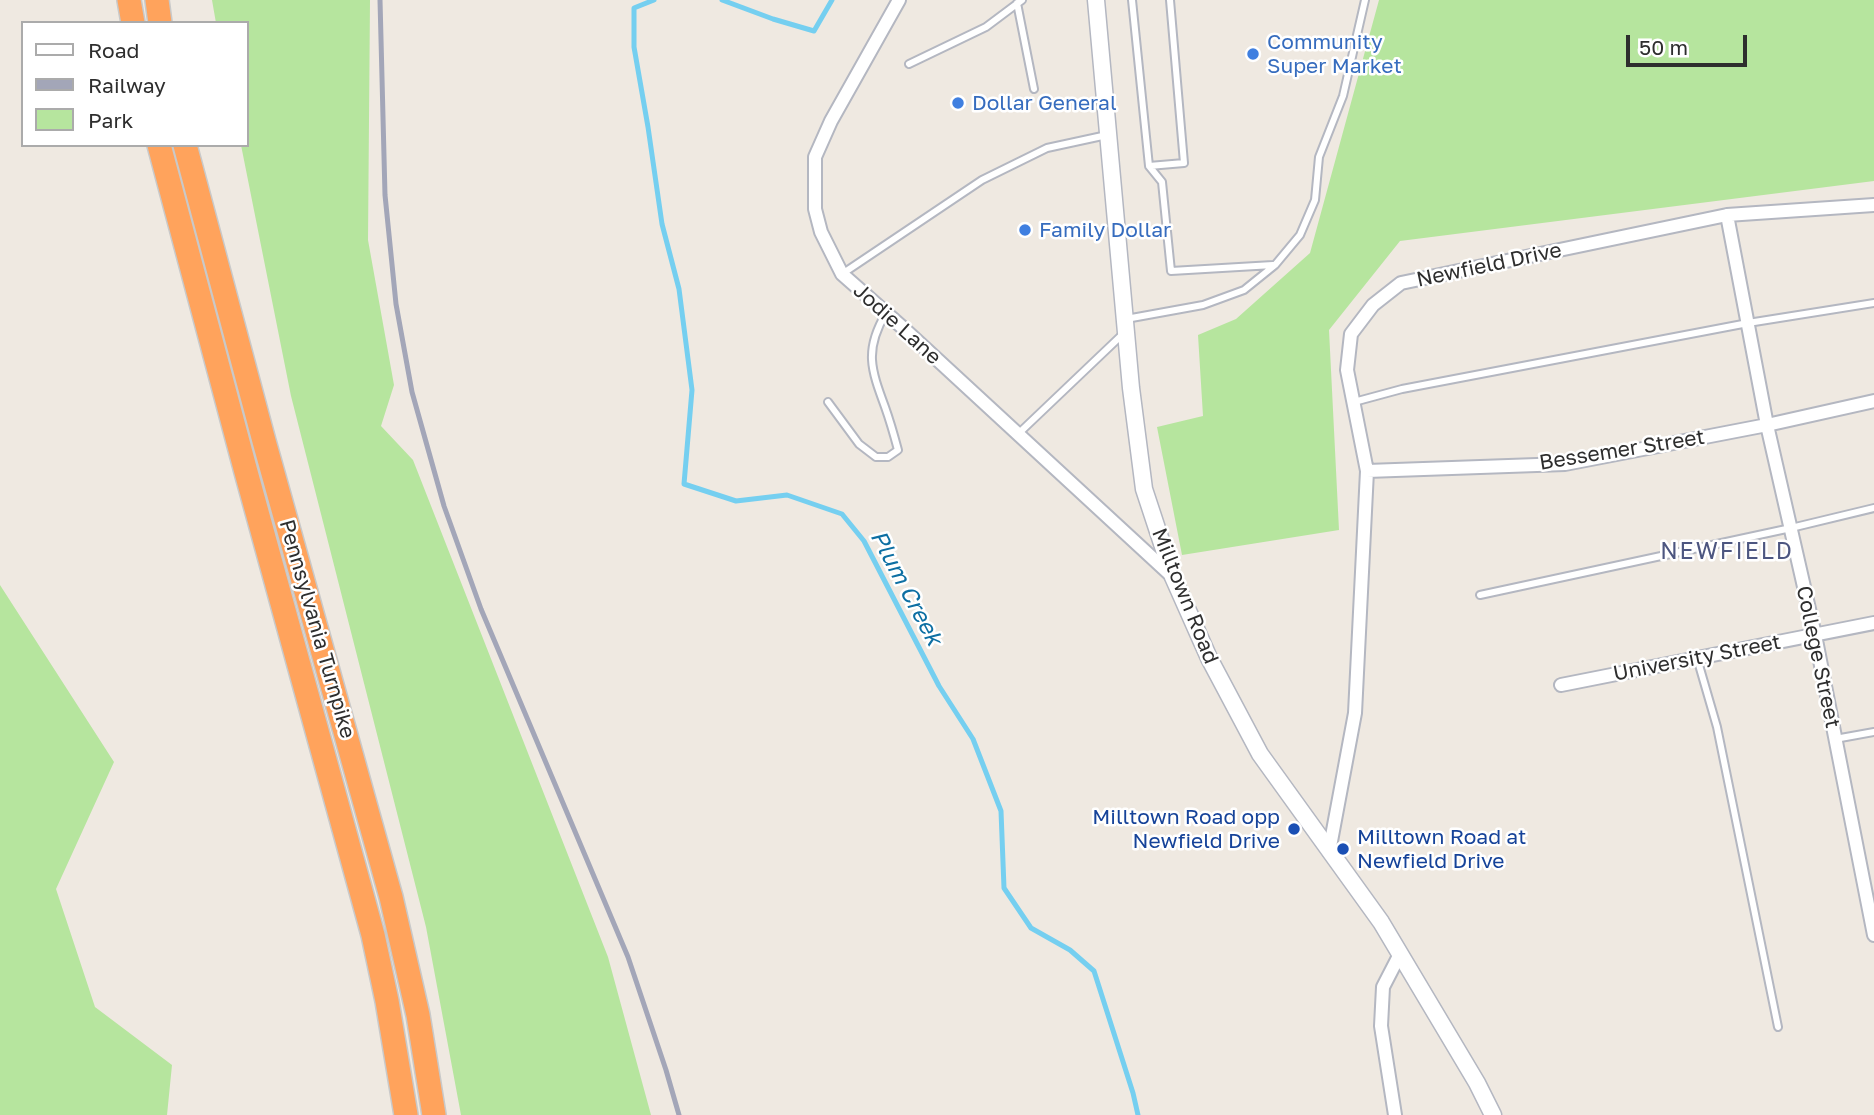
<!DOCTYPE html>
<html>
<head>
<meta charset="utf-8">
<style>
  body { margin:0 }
  #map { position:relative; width:1874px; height:1115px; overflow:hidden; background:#efe9e1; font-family:"Golos Text",sans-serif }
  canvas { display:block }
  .legend { position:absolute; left:21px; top:21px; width:228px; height:126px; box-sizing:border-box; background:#fff; border:2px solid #ababab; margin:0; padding:9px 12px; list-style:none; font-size:21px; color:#2e2e2e }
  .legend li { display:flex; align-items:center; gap:14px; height:35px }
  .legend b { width:35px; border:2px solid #ababab }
  .scale { position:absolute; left:1626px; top:35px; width:121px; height:32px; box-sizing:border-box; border:4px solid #2e2e2e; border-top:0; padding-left:9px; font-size:21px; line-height:24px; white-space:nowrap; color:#2e2e2e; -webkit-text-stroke:5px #fff; paint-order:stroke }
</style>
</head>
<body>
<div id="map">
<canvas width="1874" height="1115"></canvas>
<ul class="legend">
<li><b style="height:9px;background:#fff"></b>Road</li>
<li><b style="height:9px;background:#a3a6b8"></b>Railway</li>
<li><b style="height:19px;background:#b6e59e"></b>Park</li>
</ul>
<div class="scale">50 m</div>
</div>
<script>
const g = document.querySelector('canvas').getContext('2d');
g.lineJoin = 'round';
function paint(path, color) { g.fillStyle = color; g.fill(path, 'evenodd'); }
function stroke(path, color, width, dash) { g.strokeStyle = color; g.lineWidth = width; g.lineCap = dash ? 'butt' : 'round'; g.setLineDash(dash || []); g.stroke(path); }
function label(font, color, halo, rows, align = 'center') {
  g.font = font + ' "Golos Text",sans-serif'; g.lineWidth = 5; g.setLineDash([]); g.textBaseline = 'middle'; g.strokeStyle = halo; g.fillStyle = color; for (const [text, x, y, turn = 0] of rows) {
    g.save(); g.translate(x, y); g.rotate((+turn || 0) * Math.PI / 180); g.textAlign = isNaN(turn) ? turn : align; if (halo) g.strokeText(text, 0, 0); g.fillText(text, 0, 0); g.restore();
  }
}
paint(new Path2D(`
  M212,0H370L368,240L394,385L381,426L413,460L608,957L651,1115H461L426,927L291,396L241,145H247V23H216Z
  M1379,0H1874V181L1400,241L1329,330L1339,530L1182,555L1157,427L1203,416L1198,335L1236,319L1310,253Z
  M0,585L114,762L56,889L95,1007L172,1065L167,1115H0Z`), '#b6e59e');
stroke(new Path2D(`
  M654,0L634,8V47L648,127L662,224L679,289L692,390L684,484L736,501L787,495L842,514L864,541L939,686L973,739L1001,811L1004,888L1031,928L1070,950L1094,971L1133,1093L1138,1115
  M722,0L773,19L814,31L832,0`), '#75cff0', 5);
const service = new Path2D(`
  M1132,0L1149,166L1162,182L1171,271L1273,265
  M1017,3L1034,89
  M909,64L986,27L1022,0
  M1149,166L1184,163L1170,0
  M842,274L982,180L1047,148L1107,135
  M1126,319L1203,305L1244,290L1275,265L1300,235L1315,200L1319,157L1343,96L1365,0
  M828,402L859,444L876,457H888L898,450C894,435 890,421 885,407C871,369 864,350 886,313
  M1354,402L1402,389L1748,323L1874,303
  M1018,434L1124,333
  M1480,595L1791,528L1874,508
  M1697,658L1717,727L1778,1027
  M1835,739L1874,732`);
const minor = new Path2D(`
  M899,0L831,121L815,157V209L821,232L842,274L902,327L1173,577
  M1727,215L1767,425L1815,635L1874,935
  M1367,471L1565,464L1767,425L1874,401
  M1561,685L1874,623
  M1329,852L1355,713L1367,471L1347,370L1351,334L1373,305L1401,283L1727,215L1874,205
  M1395,1115L1381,1026L1383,987L1400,954`);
const tertiary = new Path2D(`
  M1096,0L1131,388L1144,489L1173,577L1209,658L1260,754L1381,922L1477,1083L1493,1115`);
const motorway = new Path2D(`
  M129,0L133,23
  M157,0L160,23
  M159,145L246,472L373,935L387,1001L406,1115
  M185,145L264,441L391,897L418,1015L434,1115`);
stroke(service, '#b4b7c1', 10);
stroke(minor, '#b4b7c1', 16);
stroke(tertiary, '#b4b7c1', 19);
stroke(motorway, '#c9c9c9', 26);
stroke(service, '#fff', 6);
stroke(minor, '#fff', 12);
stroke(tertiary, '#fff', 16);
stroke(motorway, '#ffa35c', 23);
stroke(new Path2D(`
  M380,0L385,195L396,304L412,392L444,506L481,609L628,957L666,1070L679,1115`), '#a3a6b8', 5);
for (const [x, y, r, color] of [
  [1253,54,7,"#3f7fe0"],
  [958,103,7,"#3f7fe0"],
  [1025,230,7,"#3f7fe0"],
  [1294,829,7,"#1a4fb4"],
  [1343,849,7,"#1a4fb4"]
]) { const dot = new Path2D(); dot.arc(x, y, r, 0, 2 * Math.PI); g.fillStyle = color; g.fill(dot); stroke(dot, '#fff', 2.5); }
label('21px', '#366cbe', '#fff', [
  ["Community",1267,42],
  ["Super Market",1267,66],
  ["Dollar General",972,103],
  ["Family Dollar",1039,230]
], 'left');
label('21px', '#2e2e2e', '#fff', [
  ["Newfield Drive",1489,265,-12],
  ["Jodie Lane",897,324,42],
  ["Bessemer Street",1622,450,-9],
  ["Milltown Road",1185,596,68],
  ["Pennsylvania Turnpike",317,629,74],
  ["College Street",1818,657,78],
  ["University Street",1697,658,-11]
]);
label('21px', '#164399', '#fff', [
  ["Milltown Road opp",1280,817],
  ["Newfield Drive",1280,841],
  ["Milltown Road at",1357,837,"left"],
  ["Newfield Drive",1357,861,"left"]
], 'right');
g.letterSpacing = '2px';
label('23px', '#4d5680', '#fff', [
  ["NEWFIELD",1727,552]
]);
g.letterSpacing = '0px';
label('italic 23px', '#0d6fa3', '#fff', [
  ["Plum Creek",906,588,62]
]);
</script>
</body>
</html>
